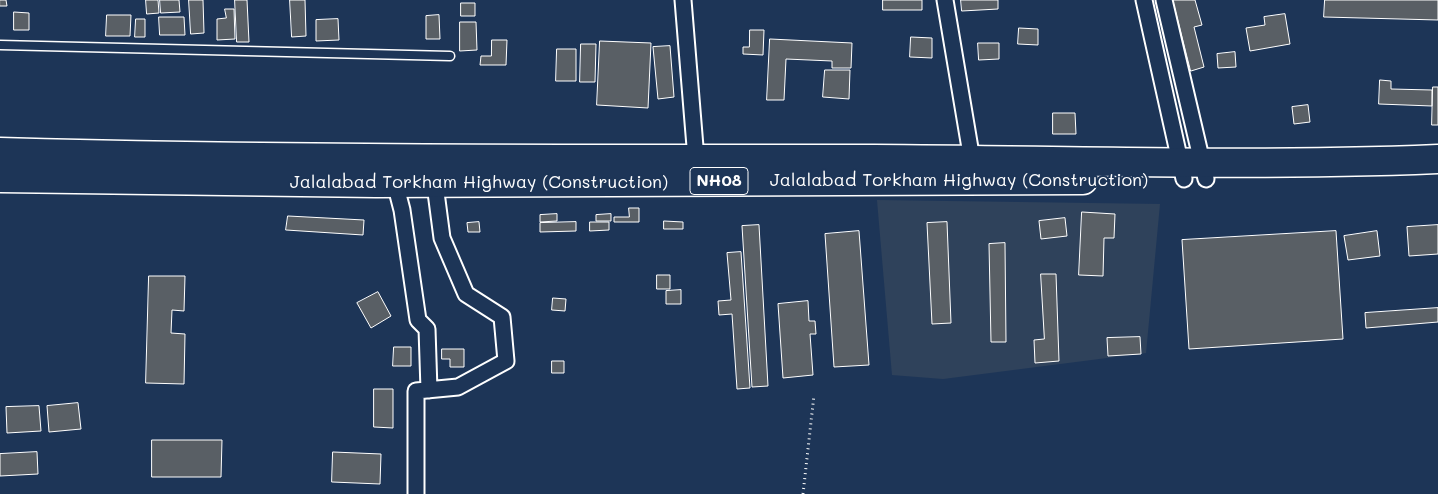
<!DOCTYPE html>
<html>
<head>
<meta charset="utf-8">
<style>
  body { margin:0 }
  canvas { display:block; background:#1d3557 }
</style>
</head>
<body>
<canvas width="1438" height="494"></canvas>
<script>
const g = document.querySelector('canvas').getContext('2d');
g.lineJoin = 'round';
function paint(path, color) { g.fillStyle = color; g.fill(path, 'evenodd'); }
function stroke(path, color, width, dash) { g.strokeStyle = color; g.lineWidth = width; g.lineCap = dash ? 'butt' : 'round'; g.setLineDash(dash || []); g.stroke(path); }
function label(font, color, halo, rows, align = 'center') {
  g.font = font + ' Mali,sans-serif'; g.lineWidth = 4; g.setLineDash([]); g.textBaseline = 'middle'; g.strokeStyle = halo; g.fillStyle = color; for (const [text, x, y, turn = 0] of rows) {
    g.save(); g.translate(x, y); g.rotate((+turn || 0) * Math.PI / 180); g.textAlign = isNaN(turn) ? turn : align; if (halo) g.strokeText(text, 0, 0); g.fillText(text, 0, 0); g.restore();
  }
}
paint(new Path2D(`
  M877,200L1160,204L1146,353L943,379L892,375Z`), '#2f425b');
const building = new Path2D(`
  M0,0H6L7,6H0Z
  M146,0H158L159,13L147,14Z
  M160,0H179L180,12L161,13Z
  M189,0H203L204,33L191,34Z
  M235,0H247L249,42H237Z
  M290,0H305L306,36L292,37Z
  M883,0H922V10H883Z
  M961,0H998V9L962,11Z
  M1173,0H1195L1202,25L1194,27L1204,67L1191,71Z
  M1325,0H1438V20L1324,17Z
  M461,3H475V16H461Z
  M225,9H234L235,39L217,40V19L226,18Z
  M14,12L29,13V30H14Z
  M1285,14L1290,44L1250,51L1246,28L1265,25L1264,17Z
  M107,15H131L130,36H106Z
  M439,15L440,39H426V16Z
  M159,17H184L185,35H160Z
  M136,19H145V37H135Z
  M338,19L339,40L316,41V20Z
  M460,22H476L477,50L460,51Z
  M1019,28L1038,29V45L1018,44Z
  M750,30H764L763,55L743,54V47H749Z
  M911,37L932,38V58L910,57Z
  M770,39L852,43L851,68H832V61L786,59L784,100H767Z
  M492,40H507L506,65H480L481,56H491Z
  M600,41L651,43L648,108L597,105Z
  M978,43H999V59L979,60Z
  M581,44H596L595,82H580Z
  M670,46L674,97L658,99L653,47Z
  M557,49H576V81H556Z
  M1235,52L1236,67L1218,68L1217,54Z
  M825,70H850L849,99L823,97Z
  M1380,80L1391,81V89L1432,90V106L1379,104Z
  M1433,87H1438V125H1432Z
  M1308,105L1310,122L1294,124L1292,107Z
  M1053,113H1075L1076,134H1053Z
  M629,208H639V222H614V217H629Z
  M1082,212L1115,214L1114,238H1104L1103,276L1079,275Z
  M557,214V221L540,222V215Z
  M611,214V221H596V215Z
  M288,216L364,220L363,235L286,230Z
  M1065,218L1067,236L1041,239L1039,221Z
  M664,221L683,222V229H664Z
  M479,222L480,232H468L467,223Z
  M576,222V231L540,232V223Z
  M590,222H609V230L590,231Z
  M947,222L951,323L932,324L927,223Z
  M759,225L768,386L752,387L742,226Z
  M1438,225V254L1409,256L1407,227Z
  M859,231L869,365L834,367L825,234Z
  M1336,231L1343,339L1189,349L1182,240Z
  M1377,231L1380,256L1348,260L1344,236Z
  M1005,243L1006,342H991L989,244Z
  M741,252L750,388L737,389L732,314L719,315L718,301L731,300L727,253Z
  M1041,274H1056L1059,361L1035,363L1034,340L1044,339Z
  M657,275H670V289H657Z
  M149,276H185L184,311L172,310L171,333L185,334L184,384L146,383Z
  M681,290V304H666V291Z
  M378,292L391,316L371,328L357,303Z
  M553,298L566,299L565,311L552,310Z
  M808,301L809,321H815L816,334H810L813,375L783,378L778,304Z
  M1438,308V322L1366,328L1365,313Z
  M1140,337L1141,354L1108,356L1107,338Z
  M394,347H411V366H393Z
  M442,349H464V367H450V359H442Z
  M552,361H564V373H552Z
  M374,389H393V428L374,427Z
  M78,403L81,429L49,432L47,406Z
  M39,406L41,431L7,433L6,407Z
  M152,440H222L221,477H152Z
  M37,452L38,474L0,476V454Z
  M333,452L381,454L380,484L332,482Z`);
paint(building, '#595f65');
stroke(building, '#fff', 1);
const lane = new Path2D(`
  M0,45L450,56`);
const street = new Path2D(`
  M683,0L696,159
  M945,0L972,160
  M1144,0L1184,179
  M1164,0L1206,179
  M395,183L402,210L418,320L427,329L429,390
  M416,494V391L458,387L506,361L502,317L466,294L442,238L434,177`);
const highway = new Path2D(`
  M0,152C291,160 583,159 874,159C1062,160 1250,167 1438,159
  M0,178L376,183L1083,180`);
stroke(lane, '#fff', 11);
stroke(street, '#fff', 19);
stroke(highway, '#fff', 31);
stroke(new Path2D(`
  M803,494L814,395`), '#fff', 3, [1, 4]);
stroke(lane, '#1d3557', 8);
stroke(street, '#1d3557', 15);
stroke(highway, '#1d3557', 28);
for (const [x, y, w] of [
  [719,181,58]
]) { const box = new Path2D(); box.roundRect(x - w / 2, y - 13.5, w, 27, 4); g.fillStyle = '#1d3557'; g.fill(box); stroke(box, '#fff', 1); }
label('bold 16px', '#fff', null, [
  ["NH08",719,181]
]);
label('18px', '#fff', '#1d3557', [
  ["Jalalabad Torkham Highway (Construction)",959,180],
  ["Jalalabad Torkham Highway (Construction)",479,182]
]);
</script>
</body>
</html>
